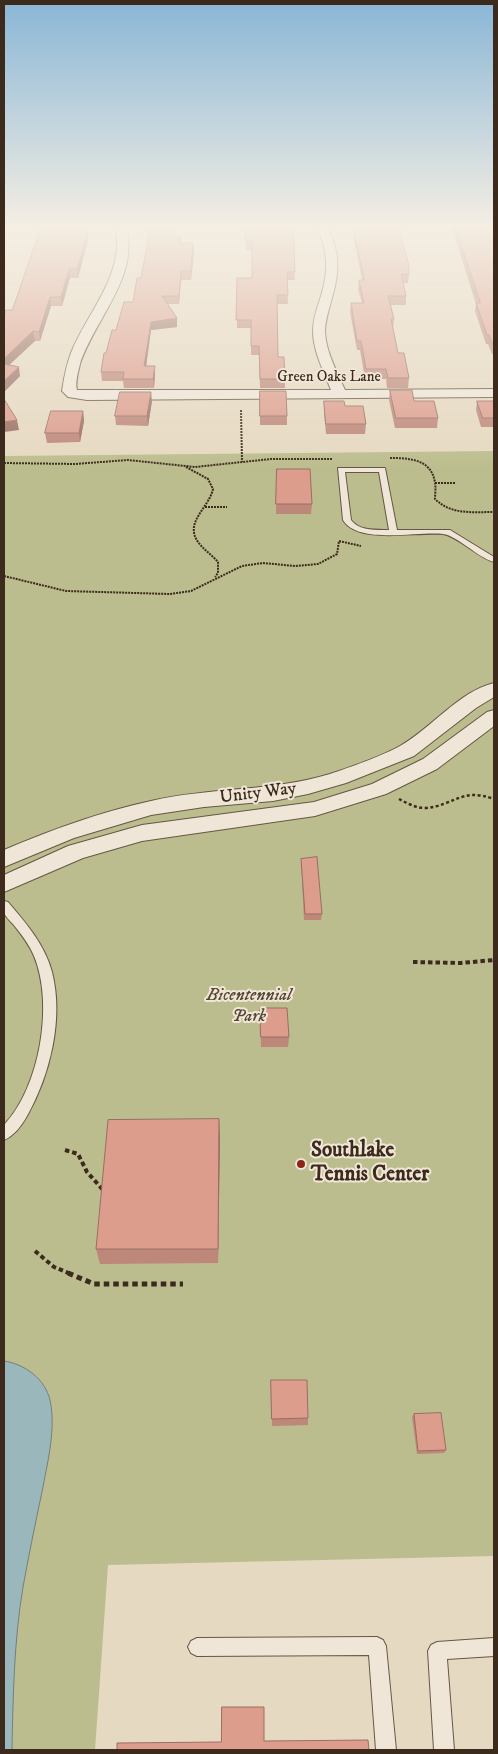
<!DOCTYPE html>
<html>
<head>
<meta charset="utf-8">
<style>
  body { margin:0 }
  #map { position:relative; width:498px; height:1754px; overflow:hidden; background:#e6d9c1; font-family:"IM FELL DW Pica",serif }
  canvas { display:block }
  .frame { position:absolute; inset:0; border:5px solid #3c2a1c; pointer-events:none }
</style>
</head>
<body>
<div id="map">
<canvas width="498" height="1754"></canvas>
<div class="frame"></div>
</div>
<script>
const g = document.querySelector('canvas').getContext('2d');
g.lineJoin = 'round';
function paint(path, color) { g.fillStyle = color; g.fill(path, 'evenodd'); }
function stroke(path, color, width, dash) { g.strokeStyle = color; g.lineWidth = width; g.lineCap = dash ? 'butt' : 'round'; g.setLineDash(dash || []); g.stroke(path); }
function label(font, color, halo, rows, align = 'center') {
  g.font = font + ' "IM FELL DW Pica",serif'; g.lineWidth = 4; g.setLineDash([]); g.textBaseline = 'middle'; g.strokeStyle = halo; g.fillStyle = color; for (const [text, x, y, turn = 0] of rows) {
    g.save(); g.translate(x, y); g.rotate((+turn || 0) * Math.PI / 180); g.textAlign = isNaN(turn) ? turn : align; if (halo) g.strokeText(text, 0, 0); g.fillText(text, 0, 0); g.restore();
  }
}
paint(new Path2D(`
  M494,451V1556L108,1565L95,1750H4V456Z`), '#bcbd8e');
const water = new Path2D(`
  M4,1361C25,1364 45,1379 50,1400C56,1428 48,1460 43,1487C36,1520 29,1554 23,1587C14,1641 13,1696 12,1750H4Z`);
paint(water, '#9ab8bc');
stroke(water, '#747f7c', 1);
const service = new Path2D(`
  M338,468H385L397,530H450L494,557V562C478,558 458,536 443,534C418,531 358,545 343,520ZM345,472H379L389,530C376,530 359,531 351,520Z
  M4,901L8,902C26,923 45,945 52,972C64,1019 50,1075 27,1116C22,1125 14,1136 4,1140V1125C40,1087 54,1004 34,956C29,944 21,934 13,924C10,921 5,916 4,912C3,909 4,904 4,901Z
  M377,1637L383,1640L386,1646L396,1750H376L369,1655L197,1656L191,1653L188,1647L191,1641L197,1638Z
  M494,1638V1656L447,1659L454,1750H434L428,1651L431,1645L437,1642Z`);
const minor = new Path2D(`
  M115,225H125C142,274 94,320 80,364C78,372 75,383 77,390H331C324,372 313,351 313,331C313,319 317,308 321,296C329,270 328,250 316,225H326C340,250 340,271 332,298C329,309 325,321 325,332C326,352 337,372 345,390L494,389V397L87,400L68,397L62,391C64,378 66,366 71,353C87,312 127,273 115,225Z
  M494,683V697L476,708L414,756L346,783L308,794L273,801L204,807L151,815L74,838L4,867V850C51,830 100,812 151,801C210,787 271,792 330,774C348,768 384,755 400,746C432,728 458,692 494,683Z
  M494,710V726L437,769L386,794L315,816L142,841L83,858L4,892V875L68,846L142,825L314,802L372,784L423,759L487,712Z`);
stroke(service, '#665645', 2);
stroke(minor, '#665645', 2);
stroke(new Path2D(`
  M241,410L242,462
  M390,458C409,458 432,459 435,483C436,488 435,494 435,499C451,515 473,512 494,512
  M4,463L75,464L128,460L195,467L271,459H332
  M186,467L208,479L213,489C209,508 184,522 198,542C204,550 212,555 218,562V573L215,577
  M435,483H455
  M205,507H227
  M4,576L66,591L170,594L191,591L242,566L263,563L295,566L318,564L337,554L339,541L361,546`), '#3c2a1c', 2, [2, 1]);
stroke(new Path2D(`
  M399,799C407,803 415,808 425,808C454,806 461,787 494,799`), '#3c2a1c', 2.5, [3, 2.5]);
stroke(new Path2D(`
  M413,962L461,963L494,960
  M65,1150L78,1154L87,1172L104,1191
  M35,1251L54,1267L71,1274`), '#3c2a1c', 4, [4.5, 3]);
stroke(new Path2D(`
  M68,1273L94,1284H183`), '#3c2a1c', 5, [5.5, 4]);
paint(service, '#efe6d7');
paint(minor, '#efe6d7');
paint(new Path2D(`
  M40,225H88L87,232H88V240L78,278H70L62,306H51L40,341H35L8,365L20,376L4,392V317L12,310L41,229Z
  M147,225H176L175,236H181V243H193L194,251L191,280H181L179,304H168L177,318V327L151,330L146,366L155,375L154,388H124L123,381H102L101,372L106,353L116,330L133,302L141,278L148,238H147L146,230Z
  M246,225L295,251V259H294L295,280H287L288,304H277L278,357L285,379V388H260L259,355H251V328H237V278H252V250H246Z
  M351,225H390L409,274L408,283H403L406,296V305H391L394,319L393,328L398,353L409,378L408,388H387L386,379H365L360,350H357L350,312L351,303H362L358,289L359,280H362Z
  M451,225H494V354H492L488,344H486L475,311L476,304Z
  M390,390L414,401L438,418L437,428H395L389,400Z
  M260,391L287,416V425H260Z
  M152,401L148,426L116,425L115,416Z
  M324,401L345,406L366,424L365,434H326L324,411Z
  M477,401H494V427H481L476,410Z
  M83,411L84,421L80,442L47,443L45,433Z
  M277,469L312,504L311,514H276Z
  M301,859L322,914L321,920H304Z
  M260,1008L289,1037L288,1047H261Z
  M220,1135L218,1263L100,1264L96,1249Z
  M271,1380L308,1418V1425L272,1426Z
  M414,1414L446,1450L444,1453L417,1454L412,1417Z`), '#bd8779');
paint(new Path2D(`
  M86,225H88V226L84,240V232Z
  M175,225H176L174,244L173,236Z
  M88,232V240L78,278L77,269Z
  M193,243L194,251L191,280V271Z
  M69,269L70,278L62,306L61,297Z
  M181,271V280L179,304V296Z
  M50,297L51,306L40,341L39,332Z
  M177,318V327L151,330L145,375L144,366L151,322Z
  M33,331L35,341L4,370V359Z
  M155,366V375L154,388L153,379Z
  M19,367L20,376L4,392V381Z
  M151,392L152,401L148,426L147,416Z
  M83,411L84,421L80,442L79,433Z
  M17,420L19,430L4,432V422Z
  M219,1119L220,1135L218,1263V1249Z`), '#9a6e63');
const building = new Path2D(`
  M42,225H86L84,232H88L77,269H69L61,297H50L39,332L33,331L4,359V317L6,310H12Z
  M147,225H175L173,236H181L180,243H193L191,271H181L179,296H162L177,318L151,322L144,366H155L153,379H123L124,372H101L104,353H106L112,330H116L124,302H133L137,278H141L150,230H146Z
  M246,225H293L295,251H294L295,272H287L288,295H277L278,357H284L285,379H260L259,346H251V320H236L237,278H252V242H246Z
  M353,225H390L391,228H399L409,266V274H401L406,296H388L394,319H391L398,353H404L409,378H388L386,369H366L361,341H357L351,303H364L359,280H364Z
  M455,225H494V345H493L489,335H487L476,303H480Z
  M4,364L19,367L4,381Z
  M390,390H412L414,401H434L438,418H396Z
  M260,391H286L287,416H260Z
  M120,392H151L147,416H115Z
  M4,399L17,420L4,422Z
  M324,401H344L345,406H363L366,424H326Z
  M477,401H494V418H483Z
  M51,411H83L79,433H45Z
  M277,469H310L312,504H276Z
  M317,857L322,914H305L301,859Z
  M260,1008H287L289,1037H261Z
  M219,1119L218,1249H96L108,1120Z
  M271,1380H307L308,1418L272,1419Z
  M441,1413L446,1450L418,1451L414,1414Z
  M222,1707H264V1741L368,1740L369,1750H117V1743L221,1742Z`);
paint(building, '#dc9d8d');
stroke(building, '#9a6e63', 1);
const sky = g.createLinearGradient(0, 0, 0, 470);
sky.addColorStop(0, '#89b6d6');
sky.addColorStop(0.48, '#f4eee3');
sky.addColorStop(1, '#f4eee300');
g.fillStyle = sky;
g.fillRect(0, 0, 498, 470);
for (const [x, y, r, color] of [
  [301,1164,5,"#8f2418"]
]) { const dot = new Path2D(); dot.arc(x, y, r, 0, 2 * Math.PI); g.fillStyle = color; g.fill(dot); stroke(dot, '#efe6d7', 2); }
label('15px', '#3c2a1c', '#efe6d7', [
  ["Green Oaks Lane",329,378]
]);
label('18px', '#3c2a1c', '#efe6d7', [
  ["Unity Way",258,794,-7]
]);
label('italic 18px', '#564733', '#efe6d7', [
  ["Bicentennial",249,996],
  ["Park",249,1017]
]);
label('bold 21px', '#3c2a1c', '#efe6d7', [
  ["Southlake",311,1152],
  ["Tennis Center",311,1176]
], 'left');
</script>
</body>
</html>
